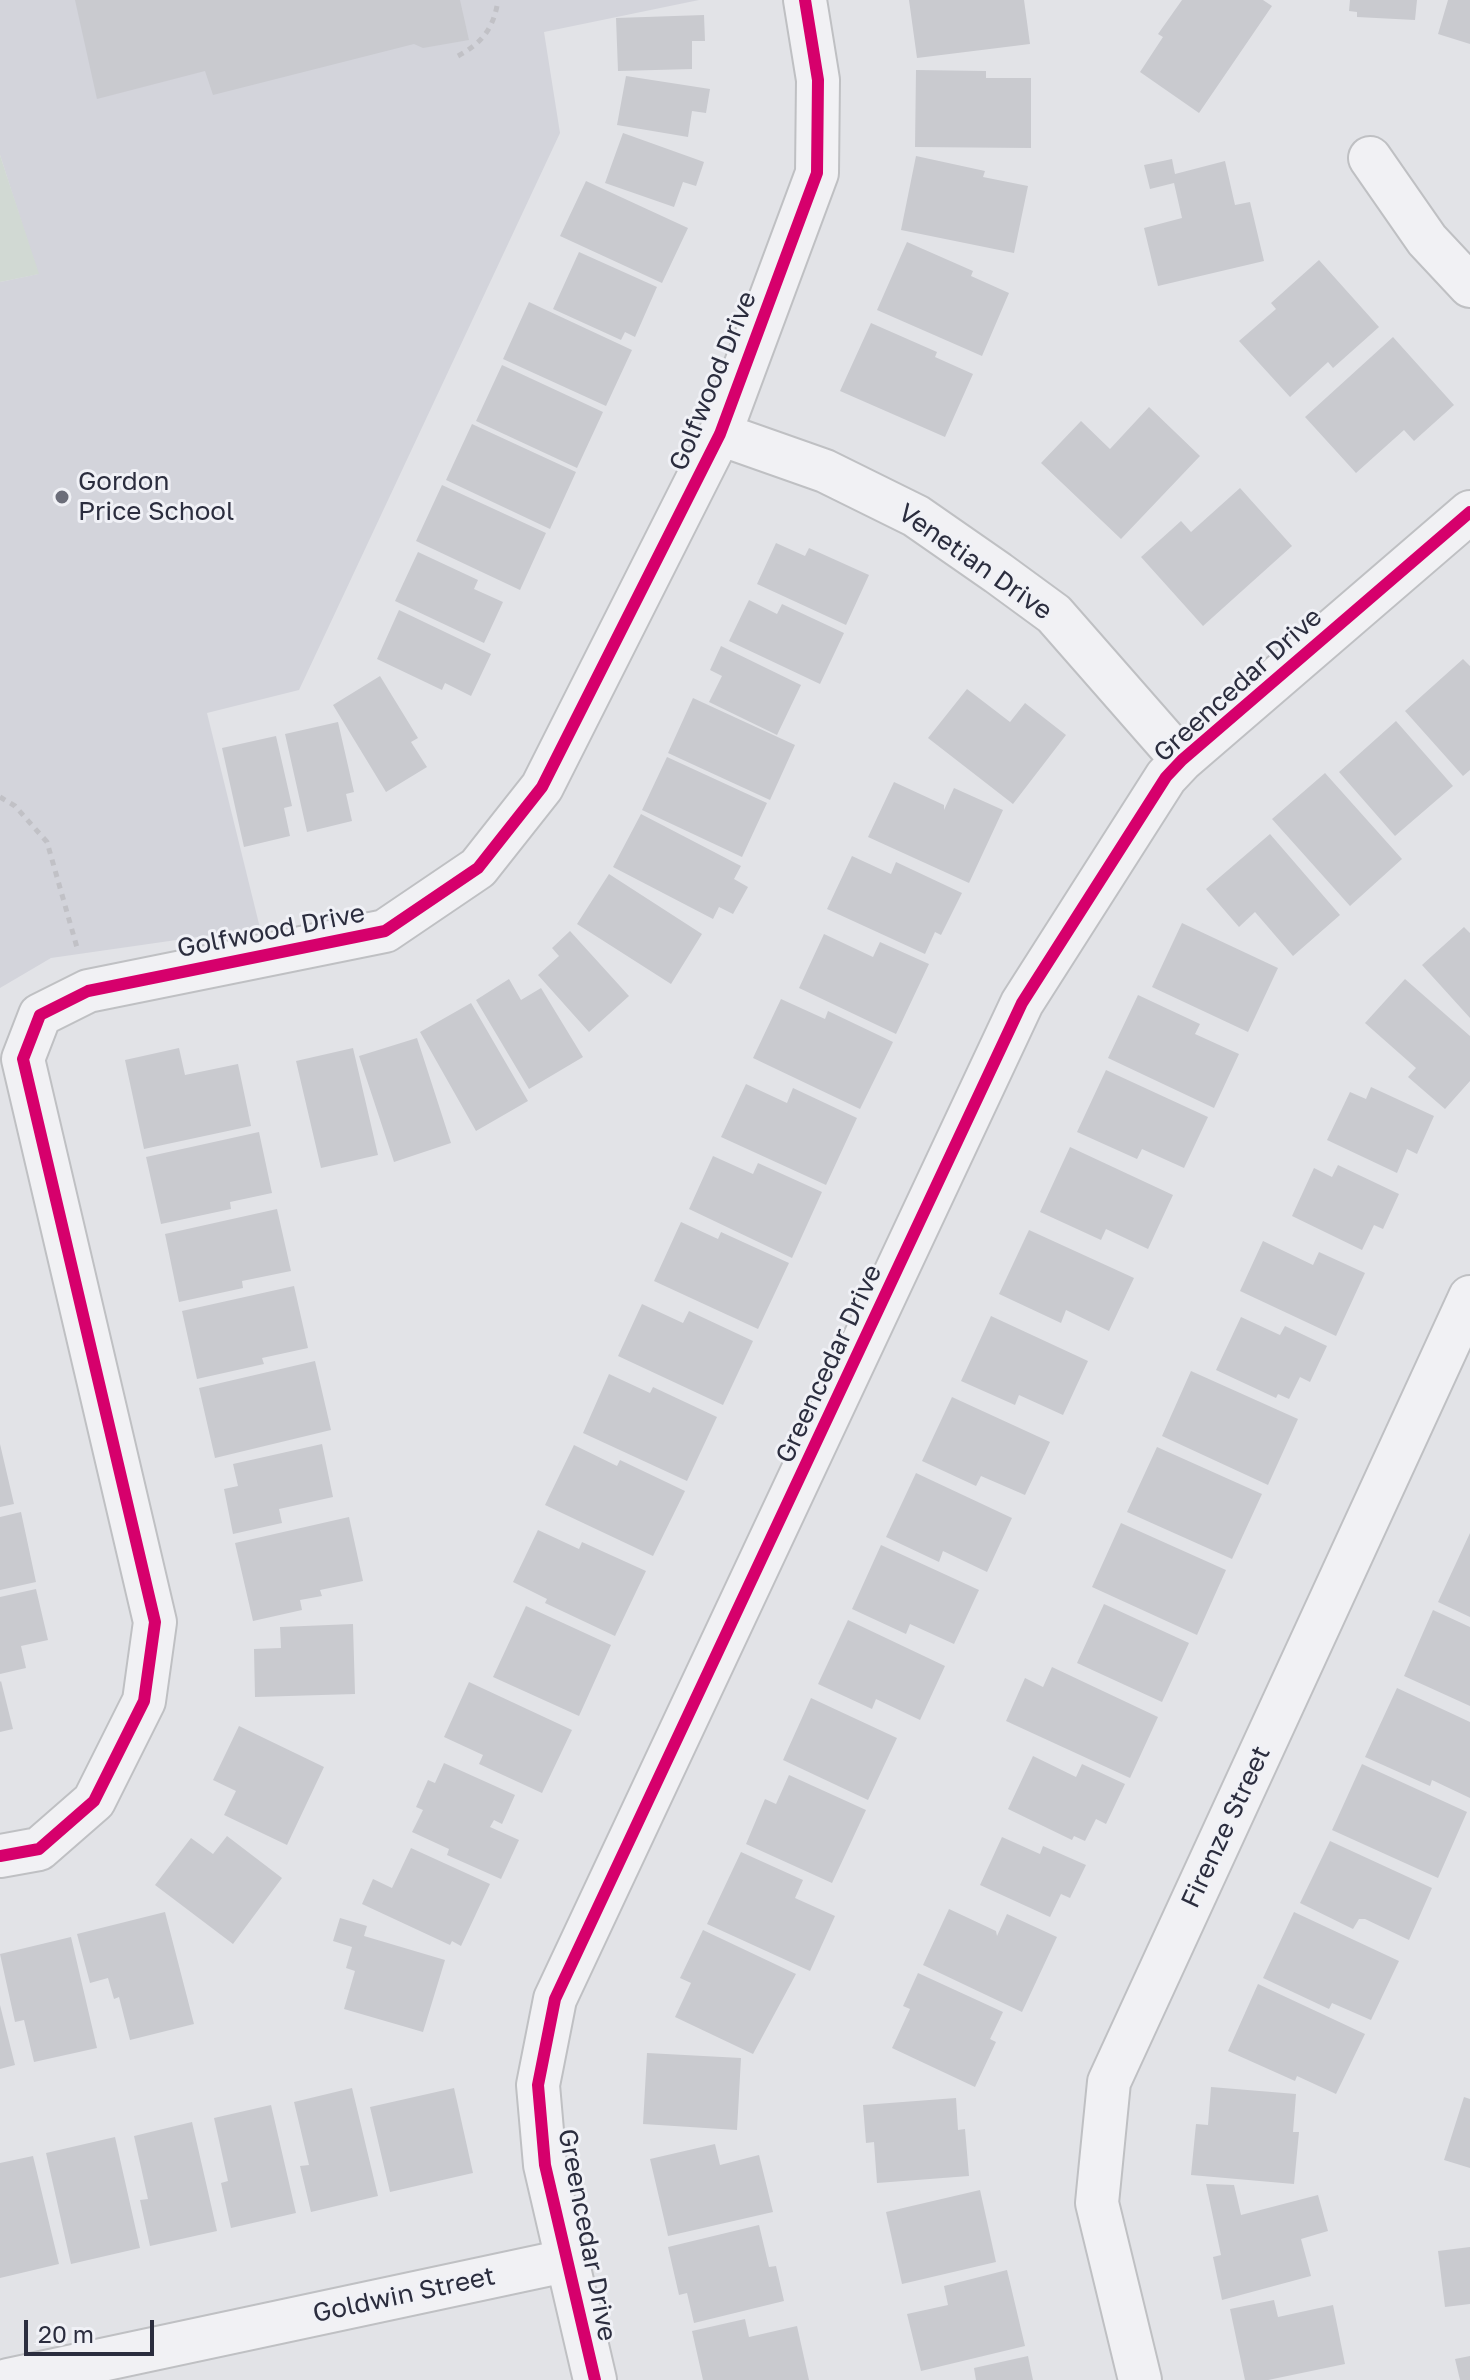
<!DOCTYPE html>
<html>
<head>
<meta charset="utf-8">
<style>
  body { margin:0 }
  #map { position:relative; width:1470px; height:2380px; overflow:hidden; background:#e2e3e7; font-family:"Golos Text",sans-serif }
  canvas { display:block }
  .scale { position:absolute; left:24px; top:2320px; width:130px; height:36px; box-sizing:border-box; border:4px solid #2b2d3e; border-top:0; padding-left:10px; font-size:24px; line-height:28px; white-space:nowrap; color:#2b2d3e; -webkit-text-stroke:6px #f0f1f6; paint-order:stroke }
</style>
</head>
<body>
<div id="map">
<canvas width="1470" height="2380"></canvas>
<div class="scale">20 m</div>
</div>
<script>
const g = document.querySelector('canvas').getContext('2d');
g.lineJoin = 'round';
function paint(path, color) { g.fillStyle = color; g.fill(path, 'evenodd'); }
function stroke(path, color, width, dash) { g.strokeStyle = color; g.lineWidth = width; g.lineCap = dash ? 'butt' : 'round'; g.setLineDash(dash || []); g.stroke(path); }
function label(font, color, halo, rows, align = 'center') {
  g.font = font + ' "Golos Text",sans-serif'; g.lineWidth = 6; g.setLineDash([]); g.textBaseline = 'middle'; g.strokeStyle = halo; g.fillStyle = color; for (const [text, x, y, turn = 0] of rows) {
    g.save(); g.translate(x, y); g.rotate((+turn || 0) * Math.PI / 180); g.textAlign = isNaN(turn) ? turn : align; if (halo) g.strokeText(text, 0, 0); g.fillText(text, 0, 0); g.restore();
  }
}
paint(new Path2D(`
  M0,0H699L544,32L560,133L299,690L207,713L260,928L51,958L0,988V282L38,274L0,155Z`), '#d3d4db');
paint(new Path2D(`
  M0,155L39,274L0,282Z`), '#d1d9d3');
paint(new Path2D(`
  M75,0H460L469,40L423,48L414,44L213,95L205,71L97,99Z
  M909,0H1024L1030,44L917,58Z
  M1182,0H1263L1272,6L1199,113L1140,72L1163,37L1158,34Z
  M1350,0H1417L1415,20L1357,17V12L1349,11Z
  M1448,0H1470V44L1438,34Z
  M704,15L705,41H692V69L618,71L616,18Z
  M916,70L986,71V78H1031V148L915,147Z
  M626,76L710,89L706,113L692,111L688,137L617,125Z
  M623,133L704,162L696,186L683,182L674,207L605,183Z
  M916,156L985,171L983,177L1028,186L1014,253L901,230Z
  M1172,159L1175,174L1225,161L1235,205L1250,202L1264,261L1158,286L1144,228L1182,218L1174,183L1150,189L1144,165Z
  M586,181L688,228L662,283L560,236Z
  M907,242L973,271L971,276L1009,293L982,356L877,310Z
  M579,252L657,287L635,337L625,332L621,340L553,309Z
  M1319,260L1379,327L1333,368L1328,362L1290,397L1239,341L1276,309L1271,303Z
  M529,302L632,350L606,406L503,359Z
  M871,323L937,352L935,357L973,374L945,437L840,391Z
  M1393,337L1454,405L1414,441L1404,430L1356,473L1305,417Z
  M502,365L603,412L577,468L476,421Z
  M1149,407L1200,456L1121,539L1041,463L1081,421L1110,449Z
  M472,424L576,472L550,529L446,480Z
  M442,485L546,533L520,590L416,541Z
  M1240,488L1292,546L1203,626L1141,557L1181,521L1191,532Z
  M776,543L805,556L809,548L869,575L846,625L757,584Z
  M418,552L478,580L474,589L503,602L484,643L395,601Z
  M749,600L777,614L782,604L844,633L820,684L729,641Z
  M399,610L491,654L471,696L445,683L442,690L377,659Z
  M721,646L801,685L777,735L709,702L722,676L710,670Z
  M1463,659L1470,666V770L1463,776L1405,711Z
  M380,676L418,738L411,742L427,767L386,792L333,705Z
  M967,689L1010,722L1025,703L1066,735L1013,804L928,738Z
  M693,698L795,745L770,800L668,753Z
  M1396,721L1453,786L1395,836L1339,772Z
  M338,722L354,792L346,794L352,821L307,832L285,734Z
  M276,736L292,806L284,808L290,836L244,847L222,748Z
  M667,757L767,803L742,857L642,810Z
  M1325,773L1402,859L1350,906L1272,819Z
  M894,782L944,805V810L954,788L1003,810L969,883L868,837Z
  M641,814L741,866L734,879L748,887L733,914L719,907L713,919L613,867Z
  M1270,834L1340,915L1293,956L1255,912L1239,927L1206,889Z
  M852,856L891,874L896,862L962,893L941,935L935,932L925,954L827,909Z
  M609,874L702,934L671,984L577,924Z
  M1182,923L1278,968L1248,1032L1152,987Z
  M1464,927L1470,933V1018L1422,965Z
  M570,931L629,996L589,1032L538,975L559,956L552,948Z
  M824,934L873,957L880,942L929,964L896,1034L799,988Z
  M509,979L521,1000L541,988L583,1057L529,1089L476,1000Z
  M1405,979L1470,1036V1081L1445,1109L1408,1077L1416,1068L1365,1023Z
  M1138,995L1200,1024L1195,1034L1239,1054L1214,1108L1108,1058Z
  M781,999L825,1019L828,1011L893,1042L860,1109L753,1058Z
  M471,1003L528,1101L476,1131L420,1032Z
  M417,1038L451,1143L394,1162L359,1056Z
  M179,1048L185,1075L238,1064L251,1126L144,1149L125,1060Z
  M353,1048L378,1155L321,1168L296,1061Z
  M1106,1070L1208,1117L1184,1168L1142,1149L1137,1159L1077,1132Z
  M746,1084L787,1103L793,1088L857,1118L826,1185L721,1137Z
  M1371,1087L1434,1116L1417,1154L1407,1149L1397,1173L1327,1140L1350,1092L1366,1099Z
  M259,1132L272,1193L230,1202L231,1209L161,1224L146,1157Z
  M1070,1147L1173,1195L1148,1249L1106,1229L1101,1240L1040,1212Z
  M713,1156L753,1174L758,1163L822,1192L792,1258L689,1209Z
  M1338,1165L1399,1194L1383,1229L1374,1225L1362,1250L1292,1216L1314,1168L1332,1177Z
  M277,1209L291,1271L242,1281L243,1288L179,1302L165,1234Z
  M681,1222L718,1239L721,1232L789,1263L758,1329L654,1281Z
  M1029,1230L1134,1278L1109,1331L1066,1310L1061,1323L999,1294Z
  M1263,1241L1313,1265L1319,1252L1365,1273L1336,1336L1240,1291Z
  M294,1286L308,1348L262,1358L264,1364L197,1379L182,1311Z
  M642,1304L683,1323L689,1311L753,1341L723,1405L618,1356Z
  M991,1316L1088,1361L1063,1415L1019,1395L1015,1405L961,1381Z
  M1241,1317L1280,1335L1285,1326L1327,1346L1310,1382L1300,1377L1289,1399L1278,1394L1276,1398L1216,1370Z
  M315,1361L331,1430L215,1458L199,1388Z
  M1191,1371L1298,1419L1268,1485L1162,1436Z
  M609,1374L650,1393L653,1387L717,1417L687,1481L583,1433Z
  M952,1397L1050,1442L1025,1495L981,1476L976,1486L922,1461Z
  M0,1444L14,1504L0,1507Z
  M322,1444L333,1497L279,1509L282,1523L233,1534L224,1489L238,1486L233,1464Z
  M574,1445L617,1466L620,1460L685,1491L653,1556L545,1505Z
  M1157,1447L1262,1494L1232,1559L1127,1512Z
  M916,1473L1012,1518L987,1572L943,1551L939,1562L886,1537Z
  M21,1512L36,1582L0,1590V1517Z
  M349,1517L363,1581L320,1590L322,1596L300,1600L302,1610L253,1621L235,1543Z
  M1121,1523L1226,1570L1197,1635L1092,1587Z
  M538,1530L579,1549L582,1542L646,1571L615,1636L545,1603L547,1599L513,1582Z
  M1470,1533V1617L1438,1602Z
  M881,1545L979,1590L954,1644L910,1624L906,1634L852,1609Z
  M36,1589L48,1640L21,1646L26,1668L0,1674V1597Z
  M1104,1604L1189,1643L1162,1702L1077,1663Z
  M526,1606L611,1645L579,1716L493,1677Z
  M1433,1610L1470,1627V1706L1404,1676Z
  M848,1620L945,1666L920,1720L876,1699L872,1709L818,1684Z
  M353,1624L355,1694L255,1697L254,1649L281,1648L280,1627Z
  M1052,1667L1158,1717L1130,1778L1006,1721L1025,1678L1043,1687Z
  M1,1681L13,1729L0,1732V1682Z
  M469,1682L572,1730L542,1793L479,1764L483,1755L444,1737Z
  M1397,1688L1470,1722V1798L1432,1780L1430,1786L1365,1757Z
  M811,1698L897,1738L868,1800L783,1760Z
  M239,1726L324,1767L287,1845L224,1815L236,1791L213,1780Z
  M1033,1756L1076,1777L1082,1764L1125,1784L1106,1824L1096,1819L1085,1841L1074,1836L1072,1840L1008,1809Z
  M444,1763L515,1795L502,1824L494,1820L490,1827L519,1840L501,1879L447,1855L449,1849L412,1832L423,1810L416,1807L428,1780L435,1783Z
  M1362,1764L1467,1812L1438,1878L1332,1830Z
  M789,1775L866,1810L832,1883L746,1844L765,1799L776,1804Z
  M227,1836L282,1878L233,1944L155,1885L191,1838L213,1854Z
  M1002,1837L1040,1854L1043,1846L1086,1865L1070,1898L1061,1894L1050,1917L980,1885Z
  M1330,1841L1432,1888L1409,1940L1365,1919H1359L1353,1929L1300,1903Z
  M411,1848L490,1884L461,1946L452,1941L450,1945L362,1904L373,1879L392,1888Z
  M741,1852L803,1880L795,1898L835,1916L810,1971L707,1924Z
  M949,1909L996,1931L997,1936L1007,1914L1057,1937L1022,2012L923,1965Z
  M165,1912L194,2024L130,2040L119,1997L114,1999L108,1978L90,1983L77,1934Z
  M1294,1912L1399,1961L1371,2020L1332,2003L1329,2009L1263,1978Z
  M340,1918L367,1926L364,1936L445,1960L423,2032L344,2009L355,1971L346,1968L352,1947L333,1941Z
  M703,1930L796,1974L753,2054L675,2017L691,1983L680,1978Z
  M71,1937L97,2048L34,2062L24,2020L15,2022L0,1954Z
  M918,1973L1003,2012L990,2039L996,2042L975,2087L892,2048L910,2009L903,2006Z
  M1258,1984L1365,2034L1336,2094L1297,2076L1295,2081L1228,2051Z
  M0,2005L15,2065L0,2069Z
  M647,2053L741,2058L737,2130L643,2124Z
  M1211,2087L1296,2094L1293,2132H1299L1294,2184L1191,2175L1196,2124L1208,2125Z
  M352,2088L378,2196L311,2212L300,2166L309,2165L294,2102Z
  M454,2088L473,2173L390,2192L370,2107Z
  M1464,2097L1470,2099V2168L1444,2160Z
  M956,2098L958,2130L965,2129L969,2176L877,2183L874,2142L866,2143L863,2105Z
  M271,2105L296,2213L231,2228L221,2183L228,2181L214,2118Z
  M192,2122L217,2231L150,2246L140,2200L148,2199L134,2136Z
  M115,2137L140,2248L71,2264L46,2153Z
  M715,2144L720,2165L759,2155L773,2212L668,2236L650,2159Z
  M33,2156L59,2264L0,2278V2163Z
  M1206,2184L1234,2185L1241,2215L1318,2195L1328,2231L1301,2239L1311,2276L1222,2300L1213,2257L1221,2255Z
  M980,2190L996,2262L902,2284L886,2212Z
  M759,2225L769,2267L776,2266L784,2301L694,2323L687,2293L679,2295L668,2247Z
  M1470,2247V2304L1445,2307L1438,2251Z
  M1007,2270L1025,2346L921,2371L907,2314L948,2305L944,2286Z
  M1274,2300L1278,2317L1333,2305L1345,2364L1268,2380H1245L1230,2309Z
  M745,2319L749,2337L797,2326L809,2380H703L692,2331Z
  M1028,2356L1033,2380H976L974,2368Z
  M1470,2356V2380H1460L1455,2359Z`), '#c9cacf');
const minor = new Path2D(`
  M1370,158L1427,240L1470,286
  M720,434L825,471L916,516L998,573L1054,614L1182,760
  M0,1856L39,1849L94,1801L144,1701L155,1622L23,1059L40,1015L88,991L385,931L478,868L542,787L720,434L817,173L818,80L805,0
  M8,2380L565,2261
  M595,2380L545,2165L538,2085L555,1999L1022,1003L1166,777L1182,760L1470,512
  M1140,2380L1097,2203L1109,2082L1470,1297`);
stroke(minor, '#bfc0c3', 46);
stroke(new Path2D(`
  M458,56C482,43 494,28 498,0
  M0,797L15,806L47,842L78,951`), '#c1c1c6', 5, [6, 6]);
stroke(minor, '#f1f1f4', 42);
stroke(new Path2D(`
  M0,1856L39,1849L94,1801L144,1701L155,1622L23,1059L40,1015L88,991L385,931L478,868L542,787L720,434L817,173L818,80L805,0
  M595,2380L545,2165L538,2085L555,1999L1022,1003L1166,777L1182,760L1470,512`), '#d6006c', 12);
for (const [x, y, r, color] of [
  [62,497,8,"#6b6d79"]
]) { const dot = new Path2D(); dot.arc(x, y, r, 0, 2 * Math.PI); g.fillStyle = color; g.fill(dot); stroke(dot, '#f0f1f6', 3); }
label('26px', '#2b2d3e', '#f0f1f6', [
  ["Golfwood Drive",713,381,-68],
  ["Venetian Drive",975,562,35],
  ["Greencedar Drive",1238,685,-42],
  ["Golfwood Drive",271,931,-11],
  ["Greencedar Drive",829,1364,-65],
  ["Firenze Street",1226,1827,-65],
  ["Greencedar Drive",587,2235,79],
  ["Goldwin Street",404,2295,-12]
]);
label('26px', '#2b2d3e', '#f0f1f6', [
  ["Gordon",78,482],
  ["Price School",78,512]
], 'left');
</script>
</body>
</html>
